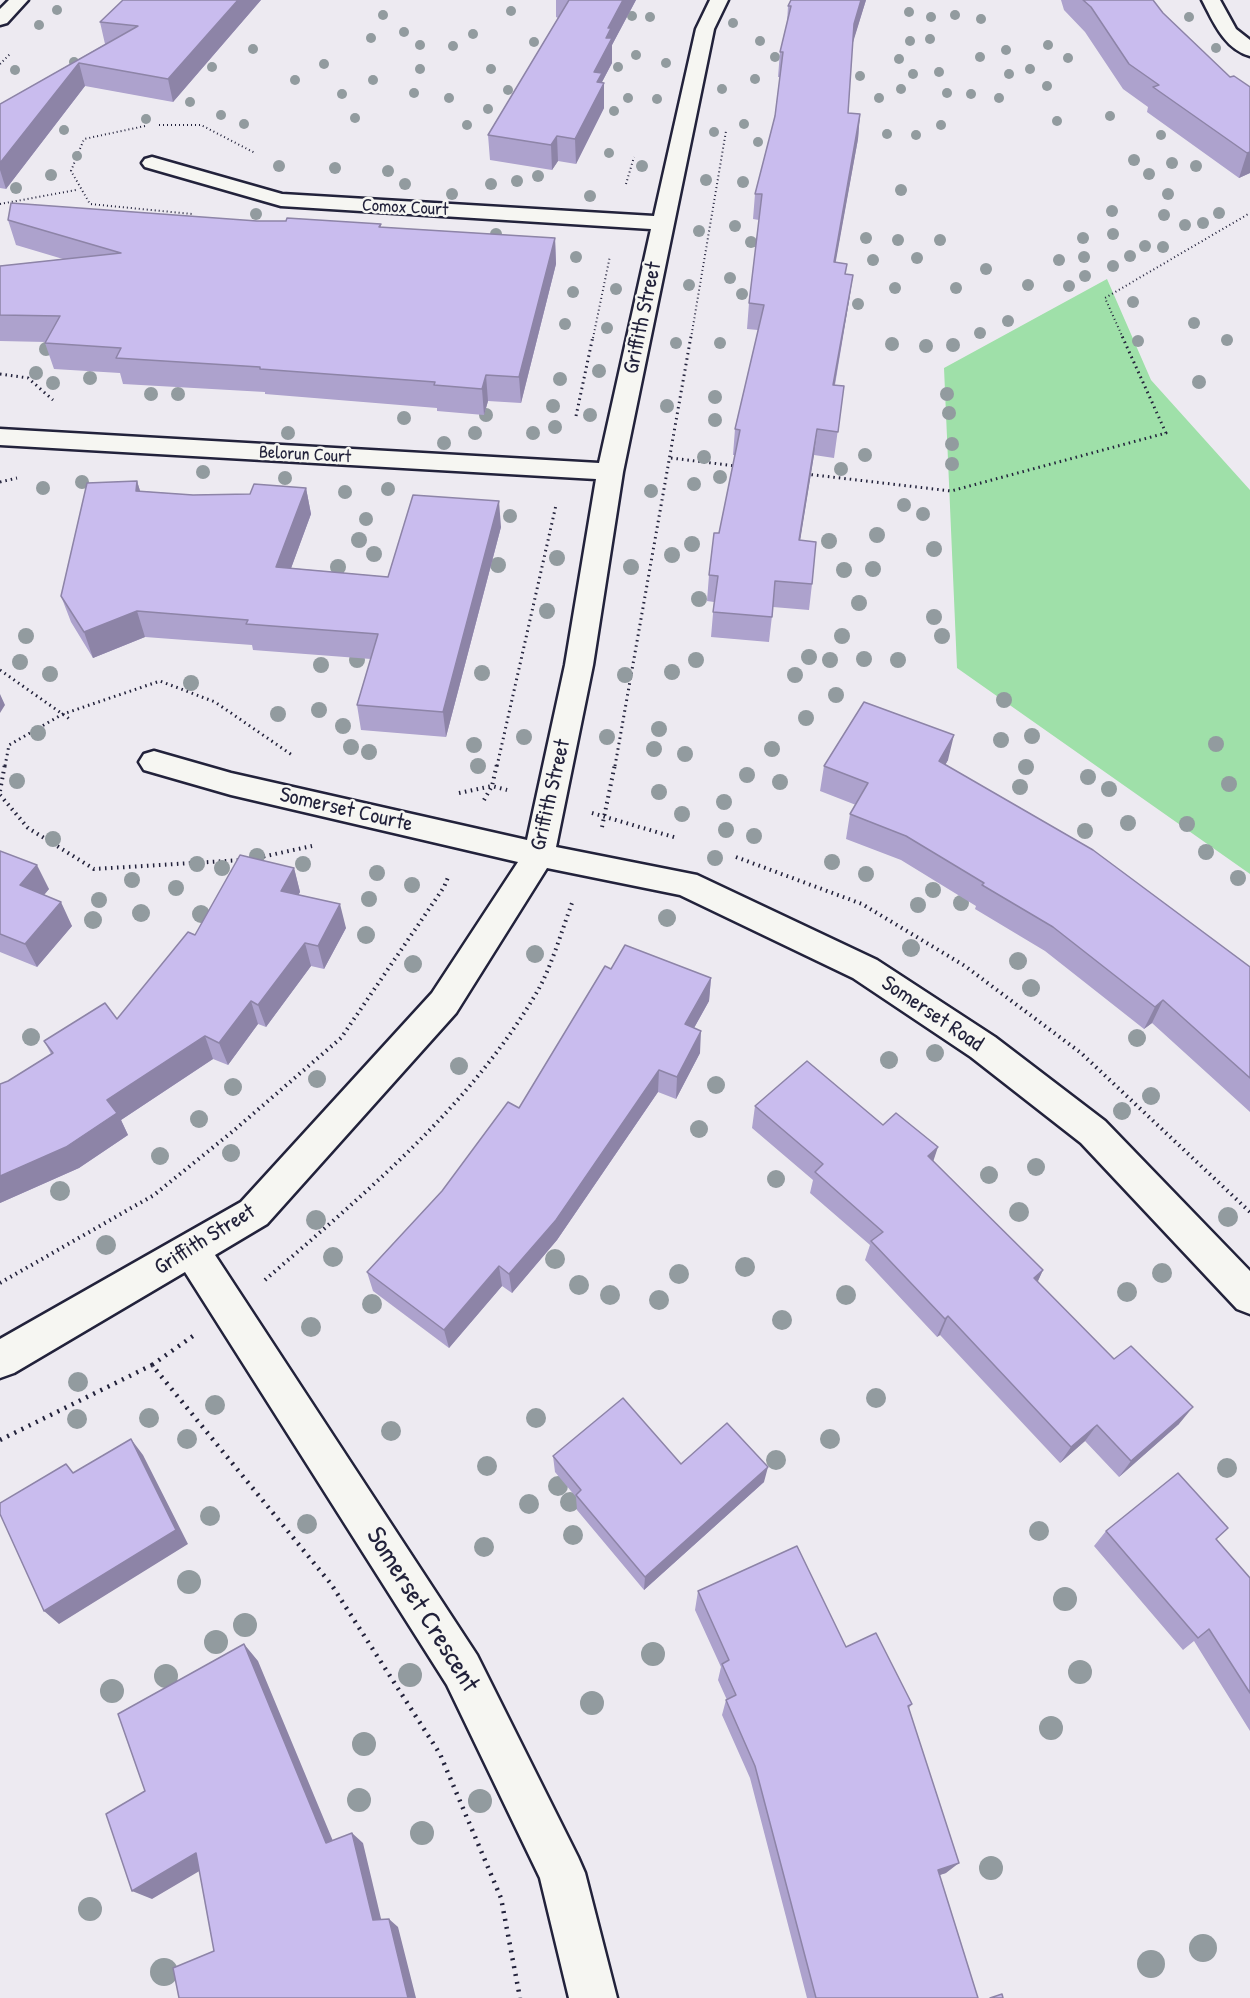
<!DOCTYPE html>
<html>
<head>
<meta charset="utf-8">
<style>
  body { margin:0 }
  canvas { display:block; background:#edeaf1 }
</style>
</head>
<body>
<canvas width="1250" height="1998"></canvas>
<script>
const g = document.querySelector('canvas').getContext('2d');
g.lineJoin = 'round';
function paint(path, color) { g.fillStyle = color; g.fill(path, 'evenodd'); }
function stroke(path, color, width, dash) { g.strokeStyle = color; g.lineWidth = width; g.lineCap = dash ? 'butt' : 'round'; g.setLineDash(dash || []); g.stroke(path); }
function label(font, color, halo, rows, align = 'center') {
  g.font = font + ' "Patrick Hand",sans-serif'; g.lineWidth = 5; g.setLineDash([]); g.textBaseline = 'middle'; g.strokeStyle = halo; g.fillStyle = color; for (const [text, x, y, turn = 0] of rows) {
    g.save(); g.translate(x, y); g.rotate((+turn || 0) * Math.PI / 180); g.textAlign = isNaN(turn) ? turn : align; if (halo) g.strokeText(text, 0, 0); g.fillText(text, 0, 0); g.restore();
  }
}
paint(new Path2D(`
  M1107,279L1151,380L1250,490V874L957,668L944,368Z`), '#9fe0a9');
const minor = new Path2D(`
  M9,0H28L7,23L0,25V9Z
  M710,0H728L714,29L623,472L593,665L556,847L697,875L877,960L995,1037L1105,1121L1250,1271V1314L1237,1309L1081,1143L971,1057L853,978L680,895L547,868L456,1013L267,1224L215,1255L477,1655L578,1857L585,1873L617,1998H569L540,1878L447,1685L185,1272L14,1373L0,1378V1339L241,1202L432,993L518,862L231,795L144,770L139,762L144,754L154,751L231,773L527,840L565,665L596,479L0,445V429L599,463L651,229L281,206L145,167L142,163L145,159L152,157L282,194L654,216L696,29Z
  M1202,0H1220L1236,29L1250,40V56C1224,49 1213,21 1202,0Z`);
stroke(minor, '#22223b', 5);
stroke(new Path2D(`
  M0,64L10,54
  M159,125H201L255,153
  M145,126L84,139L71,171L90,204L192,214
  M626,184L634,157
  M0,204L76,190
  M593,338L610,256
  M691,338L726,131
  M1123,338L1105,298L1250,213`), '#22223b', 2, [1, 3]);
stroke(new Path2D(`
  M0,374L28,378L53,400
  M576,416L593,336
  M671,458L736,466
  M806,474L951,491L1166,433L1122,336
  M0,482L17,478
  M0,670L71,720
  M5,766L9,745L63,714L160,681L215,702L292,755
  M497,766L556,505
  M615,766L691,336`), '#22223b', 3, [1.5, 4]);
stroke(new Path2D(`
  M0,791L5,764
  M459,793L492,786L507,790
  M0,795L28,828L94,869L242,860
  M484,800L492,786L497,764
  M592,813L677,838
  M602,827L615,764
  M736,857L862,904L965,966L1081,1053L1250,1212
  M252,859L312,846
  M265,1280C365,1193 469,1108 537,992C551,968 562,930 572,903
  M0,1283L154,1195L232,1132L341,1038L444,887L449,875`), '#22223b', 4, [1.5, 4.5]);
stroke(new Path2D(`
  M152,1365L193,1336
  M0,1440L152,1365L331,1584L440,1754L501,1898L520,1998`), '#22223b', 4.5, [2, 6]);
paint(minor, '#f6f6f2');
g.fillStyle = '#929b9f';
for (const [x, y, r] of [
  [57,10,5],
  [511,11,5],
  [909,12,5],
  [383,15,5],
  [955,15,5],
  [632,16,5],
  [650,17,5],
  [931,17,5],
  [1189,17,5],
  [981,19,5],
  [733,23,5],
  [39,25,5],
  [404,32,5],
  [473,34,5],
  [371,38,5],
  [930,39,5],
  [760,41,5],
  [910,41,5],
  [534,42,5],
  [420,45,5],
  [1048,45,5],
  [453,46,5],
  [1216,48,5],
  [253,49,5],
  [1006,50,5],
  [636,55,5],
  [775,57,5],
  [980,57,5],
  [1068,58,5],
  [899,59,5],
  [74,62,5],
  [666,63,5],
  [324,64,5],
  [212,67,5],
  [618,67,5],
  [420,69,5],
  [491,69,5],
  [1030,69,5],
  [15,70,5],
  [939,72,5],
  [913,74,5],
  [1009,74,5],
  [860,76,5],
  [755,79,5],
  [295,80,5],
  [373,80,5],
  [1047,86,5],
  [722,89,5],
  [901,89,5],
  [508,90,5],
  [414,93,5],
  [947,93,5],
  [342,94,5],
  [971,94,5],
  [449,98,5],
  [628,98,5],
  [879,98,5],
  [999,98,5],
  [657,99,5],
  [190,102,5],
  [488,109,5],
  [614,111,5],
  [221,115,5],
  [1110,116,5],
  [355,118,5],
  [146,119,5],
  [1057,121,5],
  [244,124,5],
  [744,124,5],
  [467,125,5],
  [941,125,5],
  [64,130,5],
  [714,132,5],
  [887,134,5],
  [916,135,5],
  [1161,135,5],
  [758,142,5],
  [609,153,5],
  [77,156,5],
  [1134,160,6],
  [1172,163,6],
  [279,166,6],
  [642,166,6],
  [1196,166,6],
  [335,168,6],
  [388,171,6],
  [1149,174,6],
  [51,175,6],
  [538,176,6],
  [706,180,6],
  [517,181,6],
  [743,182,6],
  [405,184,6],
  [491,184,6],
  [16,188,6],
  [901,190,6],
  [452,194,6],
  [1168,194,6],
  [590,196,6],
  [1112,211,6],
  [1219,213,6],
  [256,214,6],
  [1164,215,6],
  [1203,223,6],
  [1185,225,6],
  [735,226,6],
  [699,231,6],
  [496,234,6],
  [1113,234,6],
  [866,238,6],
  [1083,238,6],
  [898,240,6],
  [940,240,6],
  [751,242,6],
  [1145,246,6],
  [1163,247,6],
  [1130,256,6],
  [576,257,6],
  [1084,257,6],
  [917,258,6],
  [873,260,6],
  [1059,260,6],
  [1113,266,6],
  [986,269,6],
  [1085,276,6],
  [730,278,6],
  [689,285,6],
  [1028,285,6],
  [1069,286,6],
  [895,288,6],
  [956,288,6],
  [616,289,6],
  [573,292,6],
  [742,294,6],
  [1133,302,6],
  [858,304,6],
  [1008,321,6],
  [1194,323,6],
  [565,324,6],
  [607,328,6],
  [980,333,6],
  [1227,340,6],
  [1138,341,6],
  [676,343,6],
  [720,343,6],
  [892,344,7],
  [953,345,7],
  [926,346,7],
  [46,349,7],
  [599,371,7],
  [36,373,7],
  [90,378,7],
  [560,379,7],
  [1199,382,7],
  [53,383,7],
  [151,394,7],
  [178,394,7],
  [947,394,7],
  [715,397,7],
  [553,406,7],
  [667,406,7],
  [949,413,7],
  [486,415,7],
  [590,415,7],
  [404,418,7],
  [715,420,7],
  [555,427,7],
  [288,433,7],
  [475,433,7],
  [533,433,7],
  [444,443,7],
  [952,444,7],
  [865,455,7],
  [704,457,7],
  [952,464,7],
  [841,469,7],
  [203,472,7],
  [720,477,7],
  [285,478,7],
  [82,482,7],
  [694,484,7],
  [43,488,7],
  [388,489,7],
  [651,491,7],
  [345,492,7],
  [904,505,7],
  [923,514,7],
  [510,516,7],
  [366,519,7],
  [877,535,8],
  [359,540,8],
  [829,541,8],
  [692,544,8],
  [934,549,8],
  [374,554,8],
  [672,555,8],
  [557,558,8],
  [498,565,8],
  [338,567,8],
  [631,567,8],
  [873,569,8],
  [844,570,8],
  [699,599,8],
  [859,603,8],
  [547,611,8],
  [934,617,8],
  [26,636,8],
  [842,636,8],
  [942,636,8],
  [809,657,8],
  [864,659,8],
  [357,660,8],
  [696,660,8],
  [830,660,8],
  [898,660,8],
  [20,662,8],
  [321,665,8],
  [672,672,8],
  [482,673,8],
  [50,674,8],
  [625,675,8],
  [795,675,8],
  [191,683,8],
  [836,695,8],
  [1004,700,8],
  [319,710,8],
  [278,714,8],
  [806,718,8],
  [343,726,8],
  [659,729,8],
  [38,733,8],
  [1032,736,8],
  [524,737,8],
  [607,737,8],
  [1001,740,8],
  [1216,744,8],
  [474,745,8],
  [351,747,8],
  [654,749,8],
  [772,749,8],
  [369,752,8],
  [685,754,8],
  [478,766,8],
  [1026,767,8],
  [747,775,8],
  [1088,777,8],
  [17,781,8],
  [780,782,8],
  [1229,784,8],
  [1020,787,8],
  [1109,789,8],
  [659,792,8],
  [724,802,8],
  [682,814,8],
  [1128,823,8],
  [1187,824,8],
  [726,830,8],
  [1085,831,8],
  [754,836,8],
  [53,839,8],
  [1206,852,8],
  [257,856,8],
  [715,858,8],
  [832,862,8],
  [197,864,8],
  [303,864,8],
  [222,868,8],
  [377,873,8],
  [866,874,8],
  [1238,878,8],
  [132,880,8],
  [412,885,8],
  [176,888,8],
  [933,890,8],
  [369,899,8],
  [99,900,8],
  [961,903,8],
  [918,905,8],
  [141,913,9],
  [201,914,9],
  [667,918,9],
  [93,920,9],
  [366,935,9],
  [911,948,9],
  [535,954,9],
  [1018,961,9],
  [413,964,9],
  [1031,988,9],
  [31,1037,9],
  [1137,1038,9],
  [935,1053,9],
  [889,1060,9],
  [459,1066,9],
  [317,1079,9],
  [716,1085,9],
  [233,1087,9],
  [1151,1096,9],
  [1122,1111,9],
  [199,1119,9],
  [699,1129,9],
  [231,1153,9],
  [160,1156,9],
  [1036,1167,9],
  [989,1175,9],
  [776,1179,9],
  [60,1191,10],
  [1019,1212,10],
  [1228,1217,10],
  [316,1220,10],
  [106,1245,10],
  [333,1257,10],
  [555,1259,10],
  [745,1267,10],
  [1162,1273,10],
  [679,1274,10],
  [579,1285,10],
  [1127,1292,10],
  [610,1295,10],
  [846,1295,10],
  [659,1300,10],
  [372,1304,10],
  [782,1320,10],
  [311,1327,10],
  [78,1382,10],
  [876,1398,10],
  [215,1405,10],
  [149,1418,10],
  [536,1418,10],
  [77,1419,10],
  [391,1431,10],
  [187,1439,10],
  [830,1439,10],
  [776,1460,10],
  [487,1466,10],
  [1227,1468,10],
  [558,1486,10],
  [570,1502,10],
  [529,1504,10],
  [210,1516,10],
  [307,1524,10],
  [1039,1531,10],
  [573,1535,10],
  [484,1547,10],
  [189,1582,12],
  [1065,1599,12],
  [245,1625,12],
  [216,1642,12],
  [653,1654,12],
  [1080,1672,12],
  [410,1675,12],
  [166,1676,12],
  [112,1691,12],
  [592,1703,12],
  [1051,1728,12],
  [364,1744,12],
  [359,1800,12],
  [480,1801,12],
  [422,1833,12],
  [991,1868,12],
  [90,1909,12],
  [1203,1948,14],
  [1151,1964,14],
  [164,1972,14]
]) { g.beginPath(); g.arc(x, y, r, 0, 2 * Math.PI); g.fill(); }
paint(new Path2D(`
  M123,0H261L173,102L85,86L6,189L0,188V104L105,44L100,22Z
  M556,0H636L612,45V63L602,82L604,108L576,164L558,161L552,170L490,160L488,135L558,18L556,17Z
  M791,0H866L852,44L848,113L860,114L858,139L835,263L846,275H853L849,301L835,385L844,386L834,458L814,455L800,540L812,584L809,610L773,607L769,642L711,637L714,602L707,601L709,575L719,533L735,455H733L735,429L758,330L747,329L749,303L759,220L753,219L755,194L775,116L780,77H778L780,52L787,23L788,6Z
  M1061,0H1153L1163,13L1230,77L1250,87V173L1239,178L1147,112L1148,107L1123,89L1085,32L1064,10Z
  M8,220L257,221L381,224V227L555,238L556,264L521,403L488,401L484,415L437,411V408L265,394V392L123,384L120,373L54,369L45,343L46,342L0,341V266L63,259L16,245Z
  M137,481L140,491L193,495L250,494L306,488L311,514L291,568L388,577L501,527L446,737L361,730L357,705L371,659L253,650L252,645L145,637L93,658L71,622L61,596Z
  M948,760L945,765L1250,967V1112L1152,1023L1144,1029L1045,951L975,909L976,906L901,860L846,839L850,814L856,805L820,791L824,766Z
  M0,851L49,889L44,895L72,926L37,967L0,952Z
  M294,868L300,892L298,895L346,928L324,969L311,966L266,1027L258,1024L228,1065L213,1059L121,1120L128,1135L79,1168L0,1203V1084L8,1081L51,1054L44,1041L117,1019L195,935Z
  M611,969L711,978L709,1001L694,1028L700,1053L676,1099L658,1092L557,1240L512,1293L502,1286L449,1348L373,1291L367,1272L519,1108Z
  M755,1106L883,1125L933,1161L1043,1270L1037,1282L1179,1424L1119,1477L1085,1441L1060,1463L940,1335L937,1337L865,1260L870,1245L810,1193L813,1180L752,1128Z
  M553,1456L681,1464L764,1482L644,1590L577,1510L576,1497L555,1472Z
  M1228,1528L1216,1539L1250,1578V1731L1194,1641L1183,1650L1094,1546L1106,1531Z
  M698,1591L846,1647L912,1704L909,1708L946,1873L939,1875L978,1998H807L750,1778L722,1715L726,1700H727L718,1680L721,1667L695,1610Z`), '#ada2cd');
paint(new Path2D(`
  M238,0H261L173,102L168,79Z
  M623,0H636L612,45V63L602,82V87L604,83V108L576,164L575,139L594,72L608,28Z
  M861,0H866L851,49L854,24Z
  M79,63L85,86L6,189L0,170V163Z
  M860,114L858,139L831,288L834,262Z
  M557,136L558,161L552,170L551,145Z
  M1250,152V173L1239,178L1247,153Z
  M555,238L556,264L521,403L519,377Z
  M853,275L849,301L830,411L833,385Z
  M486,375L488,401L484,415L482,389Z
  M817,429L814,455L796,566L799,540Z
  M137,481L145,507L136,491Z
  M306,488L311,514L282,593L276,567Z
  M499,501L501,527L446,737L443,712Z
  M137,611L145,637L93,658L84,632Z
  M0,694L5,705L0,713Z
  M954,735L948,760L933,786L939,761Z
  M37,865L49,889L32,909L20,885Z
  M294,868L300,892L288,915L281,891Z
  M61,902L72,926L37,967L25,944Z
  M340,904L346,928L324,969L318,946Z
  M305,943L311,966L266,1027L258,1005Z
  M711,978L709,1001L684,1046L685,1024Z
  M1163,1000L1152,1023L1144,1029L1155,1007Z
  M251,1001L258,1024L228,1065L219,1043Z
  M701,1031L700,1053L676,1099L677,1077Z
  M205,1036L213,1059L121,1120L128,1135L79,1168L0,1203V1176L107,1100Z
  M659,1070L658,1092L557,1240L512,1293L509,1274Z
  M938,1147L931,1168L928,1156Z
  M499,1266L502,1286L449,1348L444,1330Z
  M1043,1270L1034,1290V1278Z
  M948,1316L940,1335L937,1337L945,1319Z
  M1193,1407L1179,1424L1119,1477L1131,1461Z
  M1097,1425L1085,1441L1060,1463L1071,1447Z
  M131,1439L143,1455L188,1544L59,1624L44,1611Z
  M768,1467L764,1482L644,1590L645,1577Z
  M244,1644L258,1661L338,1853L326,1843Z
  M352,1833L363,1843L383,1927L373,1920Z
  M196,1853L213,1863L152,1899L132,1891Z
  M959,1863L946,1873L925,1880L938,1870Z
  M389,1919L398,1927L416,1998H408Z`), '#8d84a7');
const building = new Path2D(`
  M123,0H238L168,79L79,63L0,163V104L138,26L100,22Z
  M569,0H623L608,28H611L606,38H612L594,72L602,73L597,82L604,83L575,139L557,136L551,145L488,135Z
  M791,0H861L854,24L848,113L860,114L834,262L847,264L845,274L853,275L833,385L844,386L838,432L817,429L799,540L816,542L812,584L775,581L772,617L713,612L718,576L709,575L714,533H719L740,430L735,429L764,305L749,303L762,194H755L775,116L783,52H780L791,6H788Z
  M1083,0H1153L1163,13L1230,77L1234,76L1250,87V152L1247,153L1153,87L1159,85L1129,64L1091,7Z
  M11,203L257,221H286L287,218L381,224L379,227L555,238L519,377L486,375L482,389L434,385L435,382L260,369V367L116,358L121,348L45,343L60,316L0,315V266L121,253L8,220Z
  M137,481L136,491L193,495L250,494L254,484L306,488L276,567L388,577L413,495L499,501L443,712L357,705L378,634L246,624L248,620L137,611L84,632L61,596L87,483Z
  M864,702L954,735L939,761L1093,850L1250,967V1078L1163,1000L1155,1007L1053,927L982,885L984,883L906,836L850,814L868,783L824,766Z
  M0,851L37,865L20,885L61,902L25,944L0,934Z
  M240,855L294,868L281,891L340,904L318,946L305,943L258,1005L251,1001L219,1043L205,1036L107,1100L117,1113L66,1147L0,1176V1084L8,1081L53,1053L44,1041L105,1003L117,1019L188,932L195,935Z
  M625,945L711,978L685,1024L701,1031L677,1077L659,1070L556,1220L509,1274L499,1266L444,1330L367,1272L442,1191L508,1102L519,1108L605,966L611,969Z
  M807,1061L883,1125L896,1113L938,1147L928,1156L1043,1270L1034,1278L1114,1359L1131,1346L1193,1407L1131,1461L1097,1425L1071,1447L948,1316L945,1319L871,1241L883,1232L815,1172L823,1164L755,1106Z
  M623,1398L681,1464L727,1423L768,1467L645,1577L576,1495L581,1490L553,1456Z
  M131,1439L176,1530L44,1611L0,1514V1503L66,1464L73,1473Z
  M1178,1473L1228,1528L1216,1539L1250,1578V1693L1209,1629L1198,1638L1106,1531Z
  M797,1546L846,1647L876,1633L912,1704L908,1706L959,1863L938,1870L978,1998H816L755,1766L726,1700L736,1695L722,1664L729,1660L698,1591Z
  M244,1644L326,1843L352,1833L373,1920L389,1919L408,1998H179L173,1968L214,1951L196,1853L132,1891L106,1814L145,1791L118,1714Z
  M1002,1994L1003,1998H990Z`);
paint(building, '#c9bcee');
stroke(building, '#8d84a7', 1.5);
label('18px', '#22223b', '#f6f6f2', [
  ["Comox Court",405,208,3],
  ["Belorun Court",305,455,3]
]);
label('22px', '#22223b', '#f6f6f2', [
  ["Griffith Street",643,318,-78],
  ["Griffith Street",551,795,-77],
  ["Somerset Courte",346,810,13],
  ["Somerset Road",932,1014,34],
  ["Griffith Street",205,1240,-32]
]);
label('27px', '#22223b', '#f6f6f2', [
  ["Somerset Crescent",422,1610,58]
]);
</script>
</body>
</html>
